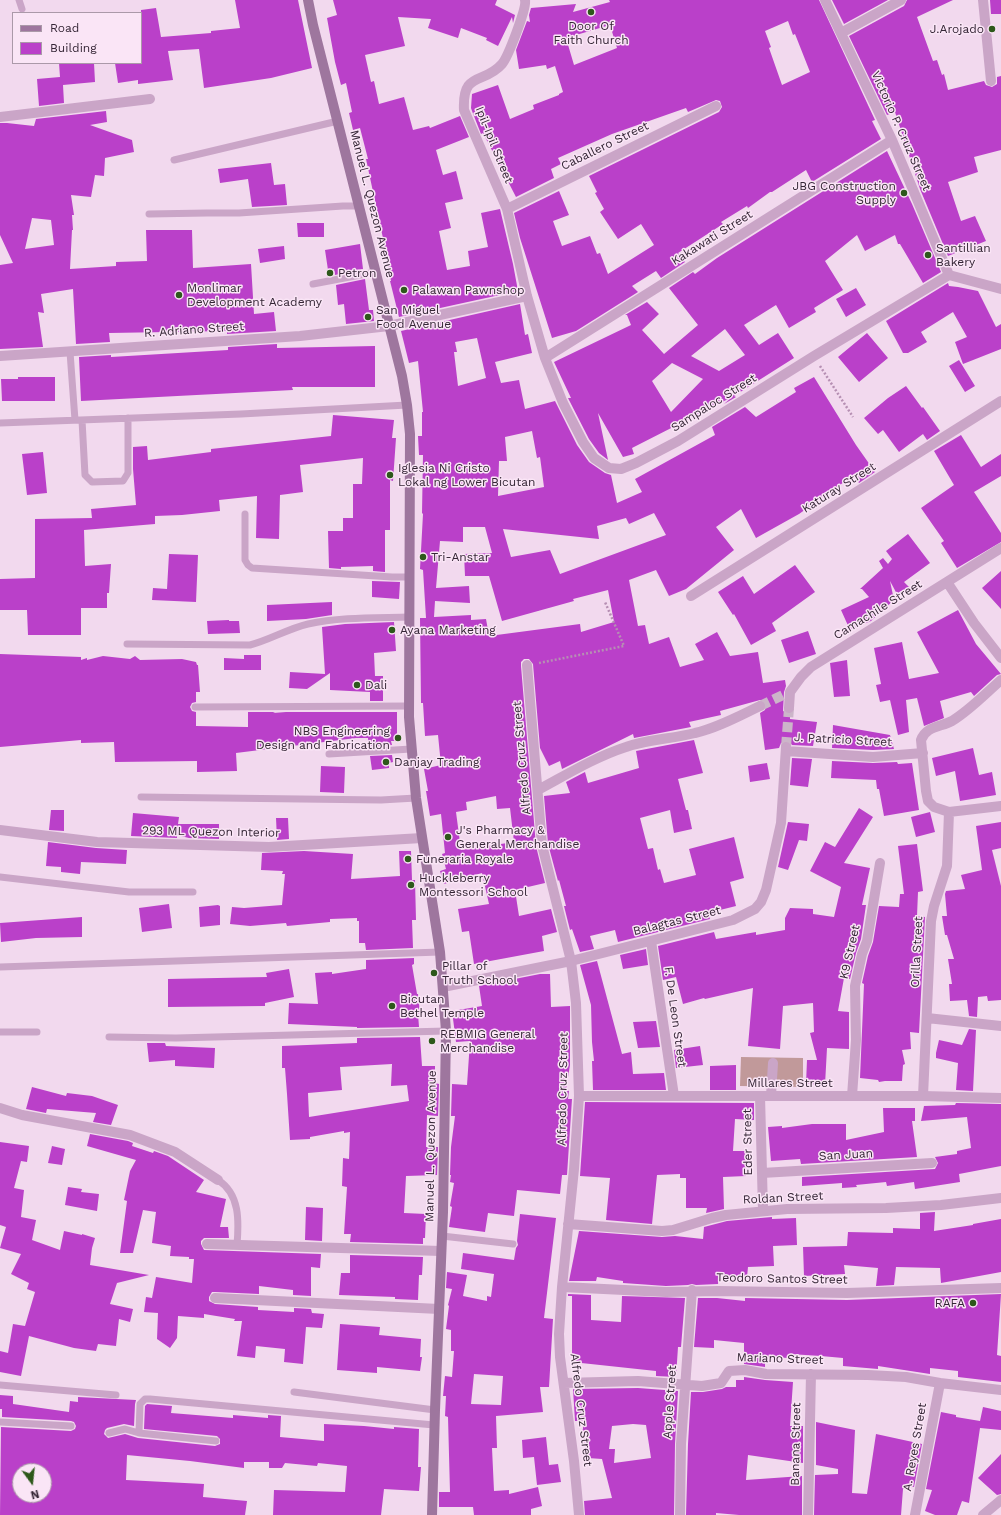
<!DOCTYPE html>
<html>
<head>
<meta charset="utf-8">
<style>
  body { margin:0 }
  #map { position:relative; width:1001px; height:1515px; overflow:hidden; background:#f2d9ee; font-family:"Work Sans",sans-serif }
  canvas { display:block }
  .legend { position:absolute; left:12px; top:12px; width:130px; height:52px; box-sizing:border-box; background:#fae5f6; border:1px solid #ab99a9; margin:0; padding:5px 7px; list-style:none; font-size:12px; color:#352636 }
  .legend li { display:flex; align-items:center; gap:8px; height:20px }
  .legend b { width:20px; border:1px solid #ab99a9 }
  .north { position:absolute; left:12px; top:1463px; width:40px; height:40px; box-sizing:border-box; background:#fae5f6; border:1px solid #ab99a9; border-radius:50%; rotate:165deg; font-size:11px; font-weight:700; line-height:16px; text-align:center; color:#352636 }
  .north::after { content:''; display:block; margin:auto; width:14px; height:18px; background:#2d581b; clip-path:polygon(50% 0,100% 100%,50% 72%,0 100%) }
</style>
</head>
<body>
<div id="map">
<canvas width="1001" height="1515"></canvas>
<ul class="legend">
<li><b style="height:5px;background:#9e769e"></b>Road</li>
<li><b style="height:11px;background:#ba40c9"></b>Building</li>
</ul>
<div class="north">N</div>
</div>
<script>
const g = document.querySelector('canvas').getContext('2d');
g.lineJoin = 'round';
function paint(path, color) { g.fillStyle = color; g.fill(path, 'evenodd'); }
function stroke(path, color, width, dash) { g.strokeStyle = color; g.lineWidth = width; g.lineCap = dash ? 'butt' : 'round'; g.setLineDash(dash || []); g.stroke(path); }
function label(font, color, halo, rows, align = 'center') {
  g.font = font + ' "Work Sans",sans-serif'; g.lineWidth = 3; g.setLineDash([]); g.textBaseline = 'middle'; g.strokeStyle = halo; g.fillStyle = color; for (const [text, x, y, turn = 0] of rows) {
    g.save(); g.translate(x, y); g.rotate((+turn || 0) * Math.PI / 180); g.textAlign = isNaN(turn) ? turn : align; if (halo) g.strokeText(text, 0, 0); g.fillText(text, 0, 0); g.restore();
  }
}
paint(new Path2D(`
  M741,1057L803,1058V1087L740,1086Z`), '#c1999a');
paint(new Path2D(`
  M235,0H298L312,68L271,78L204,88L199,49L168,51L173,80L138,84V80L118,83L115,63H141V10L156,8L161,37L211,33V31L240,28Z
  M333,0H497L495,5L515,15L513,23L512,17L498,46L486,40L487,38L461,28L458,38L428,28L431,19L398,17L405,46L365,55L371,82L374,81L379,104L404,97L413,130L429,126L430,128L460,116L469,137L436,150L443,175L456,171L463,199L445,203L451,228L439,231L447,270L470,266L468,251L488,247L481,213L500,209L513,264L518,291L399,317L390,281H391L384,243L366,159H368L360,128L353,130L349,113L352,112L346,83L341,85L335,62L327,18L337,15Z
  M609,0H819L875,120L872,121L881,139L812,182L806,170L772,192H770L748,208L747,206L721,222L723,224L678,253L685,262L661,278L656,271L632,286L638,292L576,331L552,338L520,238L514,213L559,191L569,215L553,221L562,246L590,236L597,254L600,253L608,274L654,245L641,224L618,239L600,212L604,209L595,193L597,192L589,176L719,112L722,107L720,101L716,100L688,112L686,108L612,134L558,158L561,164L551,169L554,178L516,197L483,133L481,134L472,111L471,108L472,94L498,85L510,119L534,109L533,105L559,95V94L563,92L555,66L547,69L546,65L519,69L516,50L527,21L530,22L529,15L531,8L576,4L573,12L610,2ZM788,21L793,35L795,34L810,72L782,85L769,48L771,47L765,31ZM610,25L617,48L574,65L566,38Z
  M832,0H888L844,24Z
  M907,0H953L917,17L933,61L937,60L942,75L944,74L948,90L984,81L986,85L992,87L997,84V77L1001,76V150L974,157L978,172L948,182L961,221L975,216L986,241L948,256L920,189L895,112L887,115L849,36L904,6Z
  M990,0H1001V14H991Z
  M59,63H94L95,82L63,85L64,103L39,106L37,79L60,77Z
  M106,111L107,122L90,125L132,140L134,152L105,158L104,176L95,175L91,197L71,195L74,215H72L73,230H72L70,269L116,266V262L147,261L146,230H192L193,268L251,264L254,314L274,312L276,331L227,334V331L109,333L110,342L76,344L73,289L41,294L44,313L38,312L43,347L0,349V265L13,263L0,235V123H7L34,126L36,119ZM32,218L51,220L54,245L25,249Z
  M887,151L912,204L941,272L923,283L900,244H898L895,235L865,251L857,235L825,261L843,290L814,308L816,312L789,328L776,305L744,325L759,345L778,333L794,358L734,396L736,397L724,404L732,397L632,448L634,454L623,457L598,413L608,460L599,453L589,439L569,400L568,398H571L554,362L631,325L627,315H625L647,302L659,314L642,330L664,354L698,325L669,288L693,272L695,274L717,258ZM725,329L745,355L719,371L691,356ZM672,363L703,379L671,412L652,381Z
  M271,163L274,185L285,184L287,205L252,207L248,179L220,183L218,169Z
  M297,223H324V237H298Z
  M360,244L363,269L335,275L334,269L328,270L325,250Z
  M284,246L285,259L260,263L258,249Z
  M365,279L369,310H373L374,321L346,324L344,304L338,305L336,285Z
  M948,283L949,286L958,287L978,291L996,327L1001,324V349L963,364L955,342L967,337L953,312L921,332L927,342L908,353H903L886,321Z
  M856,288L866,305L846,317L836,299Z
  M520,304L525,335L528,334L532,353L495,362L501,383L519,380L525,409L555,401L577,445L589,462L605,473L611,475L617,503L642,492L635,479L715,435L712,427L745,407L756,417L796,392L794,388L814,377L856,445L875,472L859,483L854,475L799,514L756,538L741,509L716,527L734,550L686,589L669,596L656,570L629,580L638,626L645,625L649,644L669,637L680,667L704,660L695,644L717,632L730,656L758,652L763,683L785,680L786,686L784,692L783,711L790,714V719L817,722L813,746L792,745L790,742L786,741L781,743L779,748L765,750L760,713L765,710L766,706L764,701L760,700L720,711L721,715L689,722L691,727L634,738L633,734L562,769L560,761L549,766L540,748L533,664L529,659H524L521,662V666L536,846L545,883L515,890L519,916L551,909L557,932L542,936L544,951L474,964L469,931L462,932L458,909L489,904L482,873L444,884L440,871L446,869L442,854L445,853L441,814L430,816L426,791H428L424,769L441,765L438,735L425,736L423,703H421L420,618H426L423,570L420,569L423,514L422,513L423,455H419L418,436H422V412H423L418,361L409,363L401,331ZM477,338L486,378L458,386L454,352H457L455,342ZM532,431L537,458L540,457L544,487L498,496L499,461H507L505,437ZM654,513L666,535L560,574L550,550L511,557L503,529L599,539L597,526L626,518L629,524ZM463,527H485L492,553L464,554L465,576H489L502,621L574,601L573,599L608,590L614,622L581,632L580,624L489,636L486,619L471,620V615L434,617L435,601L470,603L469,586L436,588L440,541L463,542ZM496,796L497,809L510,808L514,842L461,850L456,812L467,810L466,802Z
  M867,333L888,358L859,382L838,357Z
  M277,344V348L375,346V387H292L293,390L81,401L79,357L111,355V357L228,350V347Z
  M959,360L975,386L965,392L949,366Z
  M18,377H55V401H2L1,379H18Z
  M906,386L922,408L923,407L940,431L927,440L923,434L899,452L883,430L878,434L864,418L888,398Z
  M333,415L394,420L392,438H396L393,481L390,480V530H385V572L373,571V566L341,567V569L329,568L328,531H343V518H353V484H362L363,458L300,465L303,492L280,495L279,539L256,538L257,496L219,500L220,511L182,515L155,516V524L84,530L85,566L111,564L109,593H107V608H81V635H28L27,610H0V579L35,578V519L92,518L91,509L136,505L133,469V447L147,446L148,460L211,452V449L331,436Z
  M961,435L981,467L1001,454V476L974,492L1001,533V542L957,568L941,543L944,541L921,508L954,485L934,451Z
  M43,452L47,493L27,495L22,454Z
  M908,534L930,563L904,582L909,587L898,596L890,581L894,600L871,621L850,630L841,610L869,597L862,589H860L883,568L879,561L883,558L888,564L892,559L886,551Z
  M169,554L198,555L196,602L152,600L153,588L167,589Z
  M795,565L815,592L772,623L776,631L751,645L734,614L733,615L718,592L743,576L754,594Z
  M1001,571V609L982,588Z
  M372,581L400,582L399,599L372,597Z
  M332,602V615L306,619L267,621V605Z
  M958,610L976,644L1001,674L997,675L974,696L971,692L940,701L944,718L924,726L917,698L906,700L909,732L898,735L890,700L880,702L876,685L881,684L874,648L902,642L909,679L939,673L917,632Z
  M229,620V621H239L240,633L208,634L207,621Z
  M394,622L396,651L374,653L375,676H383V701H370V692L330,690V673L307,689L289,688L290,672L325,674L322,627L345,624Z
  M808,631L816,654L789,663L781,640Z
  M0,654L81,657V660L87,658V660L103,656L130,659L135,656L140,660L182,659L196,662L197,665H198L200,692H196V702L192,703L190,707L192,711L196,712V726L248,727V712H275L273,713L286,712H397V741H391L392,745L369,747L368,738H356L236,753L237,771L197,772V761L115,762L114,742L81,743V740L0,747Z
  M244,655H261V670H224V658L244,659Z
  M847,660L850,696L834,697L830,663Z
  M833,725L890,735L894,749L873,750L832,748Z
  M694,740L703,773L678,779L686,810H688L692,829L674,833L670,810L640,818L648,849L653,848L658,870L660,869L664,883L696,875L689,849L734,837L744,878L730,882L736,906L708,913L710,919L618,942L615,930L590,936L594,949L580,952L572,929L570,930L564,906H566L559,880L558,881L548,844L544,796L570,793L566,782L585,772L588,783L639,768L636,751Z
  M973,748L979,775L992,772L996,795L960,801L955,771L936,776L932,758Z
  M392,755L393,762L389,763V768L372,770L370,756Z
  M792,758L812,759L808,787L790,785Z
  M832,761L873,763L897,762L898,764L912,763L919,810L884,816L879,789H877L876,780L831,778Z
  M767,763L770,779L750,782L748,766Z
  M321,766L345,767L344,793L320,792Z
  M859,808L873,817L844,863L870,868L862,905H866L861,939L856,953L850,979L844,978L838,1011L849,1012V1049L827,1048L825,1085L806,1084L807,1060H817L810,1033L814,1032L813,1003L783,1006L780,1049L748,1046L753,988L705,999L704,998L683,1004L676,977L663,980L658,946L714,932L716,939L756,932V935L785,930V918L790,908L813,909V914L834,917L841,887L810,871L825,842L835,847Z
  M51,810H64V831L49,830Z
  M930,812L935,832L916,837L911,817Z
  M133,813L179,817L178,824H219V839L189,838L177,835V838L131,836Z
  M276,818H288L289,839L277,840Z
  M788,822L809,824L807,841L799,840L788,870L778,867Z
  M1001,822V848L992,850L1001,886V1000L988,1001L987,996L978,997L977,1017L969,1016L967,1000L950,1001L949,984H952L948,959H954L947,935H945L942,916H947L945,894L946,891L965,889L961,875L982,870L976,826Z
  M48,842L96,848L127,850L126,864L81,862L80,874L61,872V867L46,866Z
  M917,844L923,891L918,892L917,916L925,917L919,1033L910,1032L911,1049L902,1050L905,1064L903,1065L902,1081H885L879,1082L878,1080L860,1078L864,984L862,983L868,956L873,942L879,906L899,907L900,894H904L898,846Z
  M304,851L353,854L351,879L400,876L399,851H411L412,880H415L416,920H412L413,948L366,950L365,943H359V921H357V918L330,919V922L287,926L286,923L250,926L230,924L232,907L244,908L282,905L285,874H282L283,871L261,870L262,853Z
  M169,904L172,928L142,932L139,908Z
  M218,905L220,906V925L200,927L199,907Z
  M82,917V937L36,938L1,942L0,923Z
  M646,949L648,965L623,969L620,955Z
  M414,958V964L412,965L417,994H418L420,1014H418L419,1027L357,1028V1027L288,1024L289,1003L318,1004L315,973L332,972V974L366,969V960Z
  M597,961L622,1054L631,1052L633,1074L664,1073L666,1090H593L592,1061H594L592,1042L591,1005L580,965Z
  M289,969L294,997L265,1003V1006L168,1007V979L267,977L266,973Z
  M540,974H550L551,1007L570,1006V1065L566,1090L569,1091L568,1099H572L567,1175H562L560,1194L517,1190L514,1216L488,1213L485,1232L449,1227L452,1207L450,1206L454,1183L450,1182L451,1175H450L451,1147L455,1116H451L452,1084L467,1085L470,1041L456,1042L452,1011L482,1006L479,986Z
  M656,1021L660,1047L638,1048L633,1022Z
  M969,1029L976,1030L973,1091L956,1090L958,1063L936,1058V1053L939,1040L962,1045Z
  M420,1037L422,1066H435V1083L439,1084L438,1116L427,1115L426,1147H438L437,1175L406,1176L404,1213L426,1214L425,1238H423V1244L350,1242L351,1234H344L347,1187L342,1186L343,1158L349,1159L350,1132L344,1133V1131L310,1137V1139L290,1140L287,1094L285,1068H282V1046L357,1043V1038ZM392,1064L391,1086L407,1085L409,1101L309,1117L308,1093L342,1090L340,1067Z
  M147,1043H165L166,1046L215,1048L214,1068L175,1066V1060L149,1062Z
  M700,1046L703,1065L676,1068L674,1050Z
  M736,1065V1090H710V1066Z
  M32,1087L66,1096L67,1093L92,1096L118,1105L111,1125L93,1122L96,1113L47,1109L46,1113L26,1109Z
  M585,1102L754,1103V1120L735,1119L733,1151H746V1176L723,1177L724,1209L706,1213L707,1208H686V1178H680V1174L657,1175L652,1224L606,1220L610,1178L580,1176Z
  M956,1103L1001,1104V1166L959,1174L960,1182L915,1189L914,1182L887,1186L886,1182L856,1185L857,1187L842,1188V1183L802,1186V1177L935,1169L938,1163L935,1157L957,1154V1151L971,1148L967,1117L921,1121L924,1106L955,1105Z
  M883,1108H915V1121H912L917,1157L801,1164L800,1159L771,1161L768,1127L782,1126V1128L812,1124H846V1140L884,1132Z
  M90,1134L128,1141L133,1143L132,1146L153,1153L154,1151L168,1156L204,1180L196,1192L226,1199L220,1227H228L229,1238H204L201,1241V1244L204,1250L321,1254L320,1268L311,1267V1296L293,1295V1290L259,1286V1294L215,1292H212L209,1297V1301L215,1304L258,1307V1310L294,1312V1308L311,1309L312,1313L324,1314L322,1328L306,1327L303,1364L284,1362L285,1349L256,1346L255,1358L237,1356L242,1321H234L235,1319L204,1314V1318L178,1316L177,1338L170,1348L157,1339L158,1313L144,1312L146,1297L152,1298L156,1277L192,1283L194,1259H189V1257L170,1256L171,1246L152,1243L156,1212L143,1210L133,1253H120L127,1201L124,1200L130,1171L136,1160L87,1146Z
  M0,1142L29,1146L27,1162L21,1161L14,1188L24,1190L21,1217L36,1220L32,1240L60,1250L64,1231L82,1235V1234L95,1238L92,1248L90,1265L149,1275L117,1283L110,1304L133,1309L130,1322L119,1319L116,1346L98,1344L96,1351L74,1348L29,1336L21,1376L0,1372V1351L8,1353L13,1324L25,1326L35,1292L27,1289L29,1283L11,1274L21,1254L0,1248L6,1227L0,1225Z
  M52,1146L65,1149L62,1165L48,1163Z
  M68,1187L82,1189L81,1192L99,1194L97,1211L65,1205Z
  M306,1207L323,1208L322,1241L305,1240Z
  M935,1212L934,1231L973,1225V1224L1001,1219V1272L941,1283L940,1268L896,1267L894,1285L876,1286L878,1268L844,1265L845,1274L804,1276L803,1247L847,1246L848,1232L893,1233V1228L920,1229V1213Z
  M520,1214L556,1218L544,1318L553,1319L549,1387H540L543,1412L496,1416L497,1448H492L494,1491L509,1490V1494L538,1487L542,1506L531,1509V1515H474L473,1507H439V1492H450L448,1417L445,1416L446,1396H443L445,1376L452,1377L454,1351H451V1330L446,1329L449,1306L448,1305L452,1289L446,1288L447,1272L467,1275L463,1296L487,1301V1296L491,1297L494,1274L461,1269L463,1253L514,1260L516,1248L518,1245L517,1241ZM474,1374L503,1376L501,1405L471,1404Z
  M772,1217V1219L796,1218L797,1245L773,1246L774,1266L748,1267L747,1277L719,1275L718,1284L696,1285L692,1284L688,1285L666,1286L623,1283V1281L597,1277L596,1281H569L579,1231L662,1237L675,1236L703,1239L704,1227L727,1221Z
  M350,1255L423,1257L422,1275H419L418,1300L395,1299V1297L339,1295L341,1273H350Z
  M568,1294L591,1295V1320L621,1322L622,1296L685,1298L681,1347H678L676,1377L656,1376V1371L572,1362V1296H568Z
  M1001,1294L997,1355L1001,1356V1382L958,1377V1371L930,1368V1374L878,1366V1369L843,1366V1358L821,1356L790,1354V1358L765,1357V1367L744,1364V1343L714,1340V1348L694,1347L698,1298H717L745,1301V1298L847,1300Z
  M340,1324L380,1327L379,1335L421,1339L420,1357H422L420,1371L377,1367V1373L337,1370Z
  M744,1377L765,1380L793,1382L790,1426H803V1463L748,1455L746,1480L802,1476V1515H739L716,1513V1515H686L688,1444L691,1392H703L722,1389L726,1387H736V1380H744Z
  M638,1388L678,1391L675,1444L674,1515H585L584,1501L612,1498L602,1459L588,1458L589,1443L581,1442L584,1421H575L573,1389ZM633,1424L646,1425L651,1458L614,1463L615,1449H609L612,1426Z
  M0,1395L13,1396V1404L69,1412L70,1401L78,1402V1397L136,1400L135,1404L134,1426L124,1424L107,1428L105,1430L104,1434L108,1438L125,1434L138,1438L215,1446L220,1444V1439L217,1436L144,1429L145,1406L147,1404L172,1406L171,1413L233,1418V1415L268,1418V1415L281,1416L280,1437L324,1441V1424L364,1426L394,1429V1427L419,1429L418,1467H421L419,1491L384,1489L381,1515H273L274,1490L345,1492L347,1466L318,1463L317,1466L285,1463L282,1468H269V1462H244V1468L190,1461L127,1455L126,1480L204,1484L203,1497L247,1501L245,1515H0L1,1427L71,1431L75,1429L76,1426L74,1422L71,1421L2,1417V1409H0ZM20,1471H47L45,1495H20Z
  M983,1407L1001,1411V1430L980,1428L969,1503L962,1501L957,1515H935L925,1511L932,1490L926,1489L941,1412L956,1415V1417L980,1421Z
  M816,1422L855,1430L852,1493L867,1494L876,1434L922,1444L914,1487L907,1486L906,1489H903L901,1515H814L815,1475L838,1474V1469L816,1465Z
  M546,1437L549,1465L558,1464L561,1482L537,1485L534,1457L523,1458L522,1440Z
  M1001,1454V1494L997,1495L978,1478Z`), '#ba40c9');
stroke(new Path2D(`
  M760,706L787,693
  M786,747L789,708`), '#ccb5c9', 10, [10, 5]);
stroke(new Path2D(`
  M820,366L853,417
  M539,663L624,646L605,602`), '#b68fb3', 2.5, [2, 2]);
stroke(new Path2D(`
  M19,0L22,9
  M174,160L338,121
  M149,214L207,213H239L343,206H360
  M313,284L376,272
  M70,352L75,420
  M82,420L85,475L92,482L123,481L128,473V418
  M0,423L241,414L407,405
  M245,514V560L248,565L252,568L392,577H409
  M127,644L250,645C270,640 287,629 308,624C340,617 375,618 409,617
  M195,707L409,706
  M329,754L411,749
  M141,797L381,800L416,798
  M0,877L129,892H193
  M0,967L440,952
  M0,1032H37
  M109,1037L176,1038L446,1031
  M218,1180C240,1194 239,1221 237,1245
  M442,1236L513,1244
  M0,1385L116,1395
  M294,1392L435,1410
  M0,1422L71,1426
  M109,1433L125,1429L139,1433L216,1441
  M139,1433L140,1404L145,1399H150L434,1425`), '#caa5c7', 7);
stroke(new Path2D(`
  M771,1096L773,1063`), '#caa5c7', 10);
stroke(new Path2D(`
  M525,0C527,8 508,57 502,64C484,85 462,70 464,110L507,209L527,296L545,358L563,403L583,442L594,458L609,468L621,469L636,463L678,441L814,356L949,275L1001,289
  M825,0L892,140L949,275
  M983,0L991,81
  M841,33L901,0
  M0,117L150,99
  M507,209L716,106
  M0,356L300,336L389,326L527,296
  M545,358L892,140
  M947,582L974,623L1001,658
  M691,596L1001,401
  M527,665L542,845L571,961L733,920L755,909L761,902L766,890L781,823L786,747
  M1001,680C985,694 970,710 952,721C941,727 926,726 921,740L926,791L928,801L934,807L949,812L1001,806
  M789,708L790,692L801,677L811,667L1001,548
  M786,751L873,757L923,753
  M538,790C566,775 595,757 626,747C648,739 672,739 695,733C717,728 739,716 760,706
  M0,830L97,842L269,847L422,838
  M651,941L674,1096
  M927,1018L1001,1026
  M579,1096L574,1169L562,1287L559,1334L560,1357L574,1461L579,1515
  M760,1096L763,1211
  M852,1096L856,1040L855,986L862,954L867,941L880,863
  M923,1096L931,921L934,906L947,866L949,812
  M0,1108L22,1115L130,1135L175,1152L218,1180
  M762,1173L932,1163
  M568,1224L662,1231L673,1230L712,1218L726,1215L787,1209L886,1208L941,1205L1001,1198
  M207,1244L441,1251
  M562,1287L666,1292L718,1291L847,1293L1001,1288
  M215,1298L439,1309
  M564,1383L638,1381L702,1386L721,1383L729,1371L745,1370L766,1374L868,1375L906,1377L940,1383L1001,1390
  M680,1515L681,1444L692,1290
  M808,1515L811,1374
  M915,1515L940,1383
  M983,1515L1001,1500`), '#caa5c7', 10);
stroke(new Path2D(`
  M443,987L571,961L576,1003L579,1096H923L1001,1098`), '#caa5c7', 10);
stroke(new Path2D(`
  M308,0L313,25L402,376L407,405L410,434L409,717L416,798L440,952L446,1031L443,1212L435,1410L432,1515`), '#9e769e', 10);
for (const [x, y, r, color] of [
  [591,12,4,"#2d581b"],
  [992,29,4,"#2d581b"],
  [904,193,4,"#2d581b"],
  [928,255,4,"#2d581b"],
  [330,273,4,"#2d581b"],
  [404,290,4,"#2d581b"],
  [179,295,4,"#2d581b"],
  [368,317,4,"#2d581b"],
  [390,475,4,"#2d581b"],
  [423,557,4,"#2d581b"],
  [392,630,4,"#2d581b"],
  [357,685,4,"#2d581b"],
  [398,738,4,"#2d581b"],
  [386,762,4,"#2d581b"],
  [448,837,4,"#2d581b"],
  [408,859,4,"#2d581b"],
  [411,885,4,"#2d581b"],
  [434,973,4,"#2d581b"],
  [392,1006,4,"#2d581b"],
  [432,1041,4,"#2d581b"],
  [973,1303,4,"#2d581b"]
]) { const dot = new Path2D(); dot.arc(x, y, r, 0, 2 * Math.PI); g.fillStyle = color; g.fill(dot); stroke(dot, '#fae5f6', 1.5); }
label('12px', '#352636', '#fae5f6', [
  ["Door Of",591,26,"center"],
  ["Faith Church",591,40,"center"],
  ["J.Arojado",984,29,"right"],
  ["JBG Construction",896,186,"right"],
  ["Supply",896,200,"right"],
  ["Santillian",936,248],
  ["Bakery",936,262],
  ["Petron",338,273],
  ["Monlimar",187,288],
  ["Development Academy",187,302],
  ["Palawan Pawnshop",412,290],
  ["San Miguel",376,310],
  ["Food Avenue",376,324],
  ["Iglesia Ni Cristo",398,468],
  ["Lokal ng Lower Bicutan",398,482],
  ["Tri-Anstar",431,557],
  ["Ayana Marketing",400,630],
  ["Dali",365,685],
  ["NBS Engineering",390,731,"right"],
  ["Design and Fabrication",390,745,"right"],
  ["Danjay Trading",394,762],
  ["J's Pharmacy &",456,830],
  ["General Merchandise",456,844],
  ["Funeraria Royale",416,859],
  ["Huckleberry",419,878],
  ["Montessori School",419,892],
  ["Pillar of",442,966],
  ["Truth School",442,980],
  ["Bicutan",400,999],
  ["Bethel Temple",400,1013],
  ["REBMIG General",440,1034],
  ["Merchandise",440,1048],
  ["RAFA",965,1303,"right"]
], 'left');
label('12px', '#352636', '#fae5f6', [
  ["Victorio P. Cruz Street",901,131,66],
  ["Ipil-Ipil Street",494,145,68],
  ["Caballero Street",605,146,-26],
  ["Manuel L. Quezon Avenue",372,204,76],
  ["Kakawati Street",712,238,-32],
  ["R. Adriano Street",194,330,-4],
  ["Sampaloc Street",714,403,-32],
  ["Katuray Street",839,488,-32],
  ["Camachile Street",878,610,-32],
  ["J. Patricio Street",843,740,3],
  ["Alfredo Cruz Street",522,758,-95],
  ["293 ML Quezon Interior",211,832,1],
  ["Balagtas Street",677,921,-14],
  ["K9 Street",850,952,-77],
  ["Orilla Street",917,952,-87],
  ["F. De Leon Street",675,1017,82],
  ["Millares Street",790,1083],
  ["Alfredo Cruz Street",563,1089,-89],
  ["Eder Street",748,1142,-91],
  ["Manuel L. Quezon Avenue",431,1146,-89],
  ["San Juan",846,1155,-3],
  ["Roldan Street",783,1198,-3],
  ["Teodoro Santos Street",782,1279,1],
  ["Mariano Street",780,1359,2],
  ["Apple Street",670,1402,-86],
  ["Alfredo Cruz Street",581,1410,83],
  ["Banana Street",796,1444,-89],
  ["A. Reyes Street",915,1447,-80]
]);
</script>
</body>
</html>
